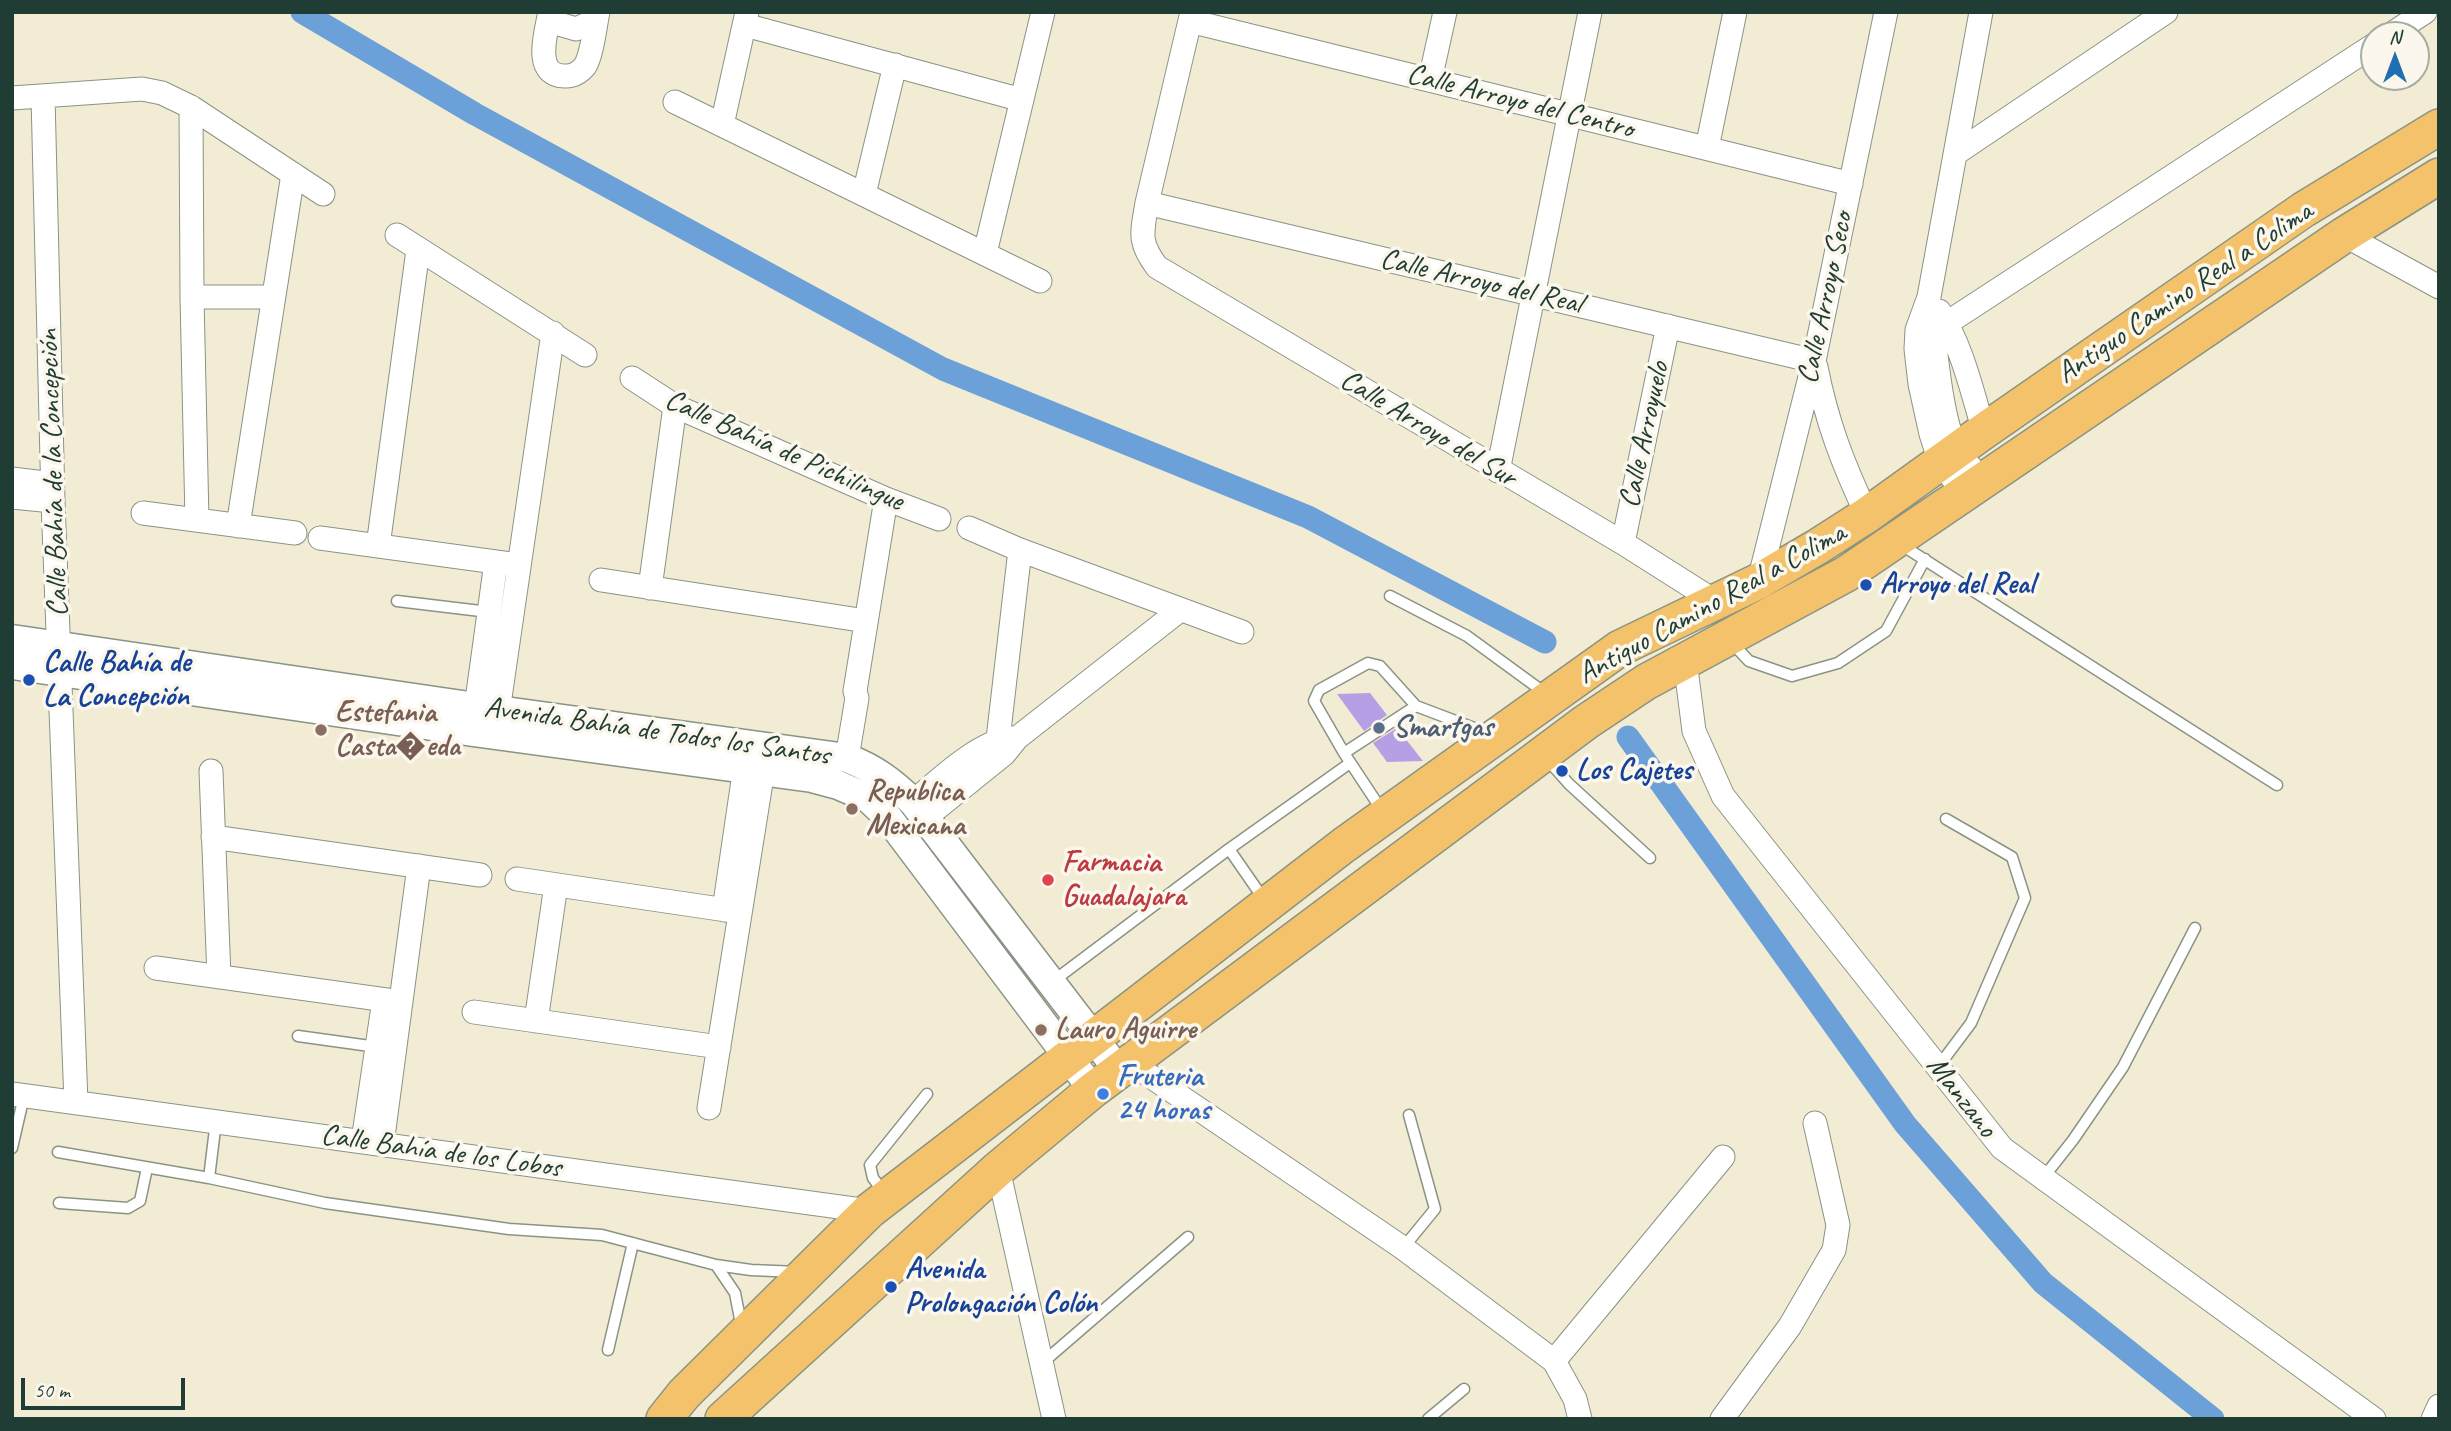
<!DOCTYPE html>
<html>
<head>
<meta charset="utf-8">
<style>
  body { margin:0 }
  #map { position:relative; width:2451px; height:1431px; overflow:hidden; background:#f3ecd5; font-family:Caveat,sans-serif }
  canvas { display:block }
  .frame { position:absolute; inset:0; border:14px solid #1f3d34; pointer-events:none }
  .north { position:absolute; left:2360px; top:21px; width:70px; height:70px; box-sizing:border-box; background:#fbf7ec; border:2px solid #a3ada2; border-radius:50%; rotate:0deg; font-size:19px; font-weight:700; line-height:28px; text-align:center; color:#1f3d34 }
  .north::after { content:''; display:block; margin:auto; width:24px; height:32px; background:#1f6fb2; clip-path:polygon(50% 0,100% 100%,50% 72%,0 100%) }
  .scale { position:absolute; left:21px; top:1378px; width:164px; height:32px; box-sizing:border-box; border:4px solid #1f3d34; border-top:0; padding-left:9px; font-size:21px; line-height:24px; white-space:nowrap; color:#1f3d34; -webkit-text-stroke:5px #fbf7ec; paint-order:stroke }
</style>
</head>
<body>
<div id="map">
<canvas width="2451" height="1431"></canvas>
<div class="frame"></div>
<div class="north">N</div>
<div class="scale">50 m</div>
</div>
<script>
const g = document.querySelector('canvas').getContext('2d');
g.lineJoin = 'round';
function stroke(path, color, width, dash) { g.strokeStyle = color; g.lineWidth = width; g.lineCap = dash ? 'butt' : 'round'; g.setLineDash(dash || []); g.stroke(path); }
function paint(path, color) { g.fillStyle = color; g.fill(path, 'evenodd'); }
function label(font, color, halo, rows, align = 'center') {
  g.font = font + ' Caveat,sans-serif'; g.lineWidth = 7; g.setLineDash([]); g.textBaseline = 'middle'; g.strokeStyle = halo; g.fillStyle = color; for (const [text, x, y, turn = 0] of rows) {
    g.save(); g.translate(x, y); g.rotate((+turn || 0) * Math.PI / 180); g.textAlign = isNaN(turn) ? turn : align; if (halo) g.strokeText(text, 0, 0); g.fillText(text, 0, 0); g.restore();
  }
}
stroke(new Path2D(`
  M302,12L475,114L943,369L1308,517L1545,642
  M1628,737L1905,1124L2043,1283L2213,1419`), '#6ca0d8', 23);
paint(new Path2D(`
  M1370,693L1387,715L1364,731L1337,694Z
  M1397,728L1423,761L1387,762L1373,743Z`), '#b69fe4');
const service = new Path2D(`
  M1900,544L2277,785
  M1390,596L1467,636L1545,693
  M397,601L489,612
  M1732,643L1749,661L1792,676L1838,663L1886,631L1925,559
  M1344,753L1314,701L1319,690L1368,663L1380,666L1416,706
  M1545,757L1569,784L1650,858
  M1383,812L1344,753L1416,706L1490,734
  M1229,849L1350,763
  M1052,982L1229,849L1265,901
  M298,1036L377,1047
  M1938,1067L1971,1023L2025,898L2012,857L1946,819
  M12,1148L24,1096
  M58,1152L209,1178L325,1203L509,1229L602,1235L716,1265L751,1270L798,1272
  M209,1178L216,1121
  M2043,1178L2073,1140L2123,1067L2195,928
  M885,1194L873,1178L870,1165L927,1094
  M59,1203L128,1208L140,1201L147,1168
  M1403,1248L1435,1209L1409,1115
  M716,1265L735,1293L742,1329
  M608,1350L633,1243
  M1041,1364L1188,1237
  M1428,1419L1464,1389`);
const minor = new Path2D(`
  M550,12C546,32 532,77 566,76C573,76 580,72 585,66C592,55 595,26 598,12
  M551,12L559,24L576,29L592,22L597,15
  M1192,12L1147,203C1142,233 1138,242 1157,267L1623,543L1716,602
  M1190,21L1851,184
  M745,25L1022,100
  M2390,35L2425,12
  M1430,80L1445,12
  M43,96L53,501L76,1102
  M12,98L142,89L162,93L191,107L323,194
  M675,102L1040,281
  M191,107L192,297L197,520
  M722,125L747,12
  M1707,148L1735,12
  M1955,154L2166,12
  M864,194L895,65
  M1147,203L1814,361
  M397,235L585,355
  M2344,235L2439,287
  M985,253L1043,12
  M192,297H273
  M1939,311C1962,345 1972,392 1984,431
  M1931,314C1936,350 1941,420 1957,450C1963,461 1975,471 1982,480
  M1917,330L1947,323L2374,45
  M1816,367C1827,423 1843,464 1867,515
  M632,378L675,406L886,499L939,519
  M1498,471L1590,12
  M12,479L53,484
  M1964,493L1940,462L1931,434L1920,384L1916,349L1917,330L1929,297L1981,12
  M12,497L53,501
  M143,513L295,533
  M238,526L293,174
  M969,528L1020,550L1242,632
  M320,538L518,565
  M1623,543L1668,326
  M378,546L418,250
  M601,580L866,621
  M1759,581L1814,361L1886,12
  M650,588L675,406
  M1685,661L1694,731L1723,796L2002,1148L2374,1419
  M474,722L496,562
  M496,725L553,333
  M1004,754L998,739L1020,550
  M847,758L857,698L855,691L886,499
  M211,771L219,977
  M913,802C938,781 979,741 1012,738
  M926,817L1004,754L1017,738L1180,610
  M213,837L480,875
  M517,879L740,912
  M724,910L745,767
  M156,968L401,1002
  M474,1012L719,1047
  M536,1021L556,885
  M1131,1063L1403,1248L1554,1361L1575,1399L1580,1419
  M12,1094L869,1211
  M709,1108L763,770
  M363,1141L384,1000
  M382,1144L419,866
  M998,1169L1054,1419
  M1554,1361L1723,1157
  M1722,1419L1790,1326L1834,1250L1838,1225L1815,1123
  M2433,1419L2439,1406`);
const tertiary = new Path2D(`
  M12,639L476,707L847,758C875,769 891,781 913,802L1118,1070
  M12,665L473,732L812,778L838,785L868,798L886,815L1093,1090`);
const primary = new Path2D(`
  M664,1419L684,1394L869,1211L1344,845L1620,648L1759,581L1817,547L1867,515L1984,431L2303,210L2439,127
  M723,1419L998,1169L1093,1090L1586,722L1646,682L1846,574L2344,235L2439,176`);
stroke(service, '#899484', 13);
stroke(minor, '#899484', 25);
stroke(tertiary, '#899484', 31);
stroke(primary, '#899484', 38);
stroke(service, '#fff', 10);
stroke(minor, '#fff', 23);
stroke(tertiary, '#fff', 28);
stroke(primary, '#f3c26a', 35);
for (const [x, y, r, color] of [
  [1866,585,7,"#1a4fb4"],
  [29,680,7,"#1a4fb4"],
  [1379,728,7,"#5c6f8a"],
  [321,730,7,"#8d6e63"],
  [1562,771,7,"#1a4fb4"],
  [852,809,7,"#8d6e63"],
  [1048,880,7,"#e0444e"],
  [1041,1030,7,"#8d6e63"],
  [1103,1094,7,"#3f7fe0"],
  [891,1287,7,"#1a4fb4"]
]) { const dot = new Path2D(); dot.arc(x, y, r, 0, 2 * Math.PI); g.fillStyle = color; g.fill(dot); stroke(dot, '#fbf7ec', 2.5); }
label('30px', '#1f3d34', '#fbf7ec', [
  ["Calle Arroyo del Centro",1520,102,14],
  ["Calle Arroyo del Real",1481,282,13],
  ["Antiguo Camino Real a Colima",2185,293,-34],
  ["Calle Arroyo Seco",1826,298,-78],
  ["Calle Arroyo del Sur",1428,429,31],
  ["Calle Arroyuelo",1645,435,-78],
  ["Calle Bahía de Pichilingue",784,451,24],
  ["Calle Bahía de la Concepción",54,473,-92],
  ["Antiguo Camino Real a Colima",1712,604,-29],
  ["Avenida Bahía de Todos los Santos",657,732,8],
  ["Manzano",1961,1097,52],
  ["Calle Bahía de los Lobos",441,1152,8]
]);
label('bold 30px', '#164399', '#fbf7ec', [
  ["Arroyo del Real",1880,585],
  ["Calle Bahía de",43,663],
  ["La Concepción",43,697],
  ["Los Cajetes",1576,771],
  ["Avenida",905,1270],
  ["Prolongación Colón",905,1304]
], 'left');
label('bold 30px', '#785e54', '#fbf7ec', [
  ["Estefania",335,713],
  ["Casta�eda",335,747],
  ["Republica",866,792],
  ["Mexicana",866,826],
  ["Lauro Aguirre",1055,1030]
], 'left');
label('bold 30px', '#4e5e75', '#fbf7ec', [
  ["Smartgas",1393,728]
], 'left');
label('bold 30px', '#be3a42', '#fbf7ec', [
  ["Farmacia",1062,863],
  ["Guadalajara",1062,897]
], 'left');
label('bold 30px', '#366cbe', '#fbf7ec', [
  ["Fruteria",1117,1077],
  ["24 horas",1117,1111]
], 'left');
</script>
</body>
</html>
